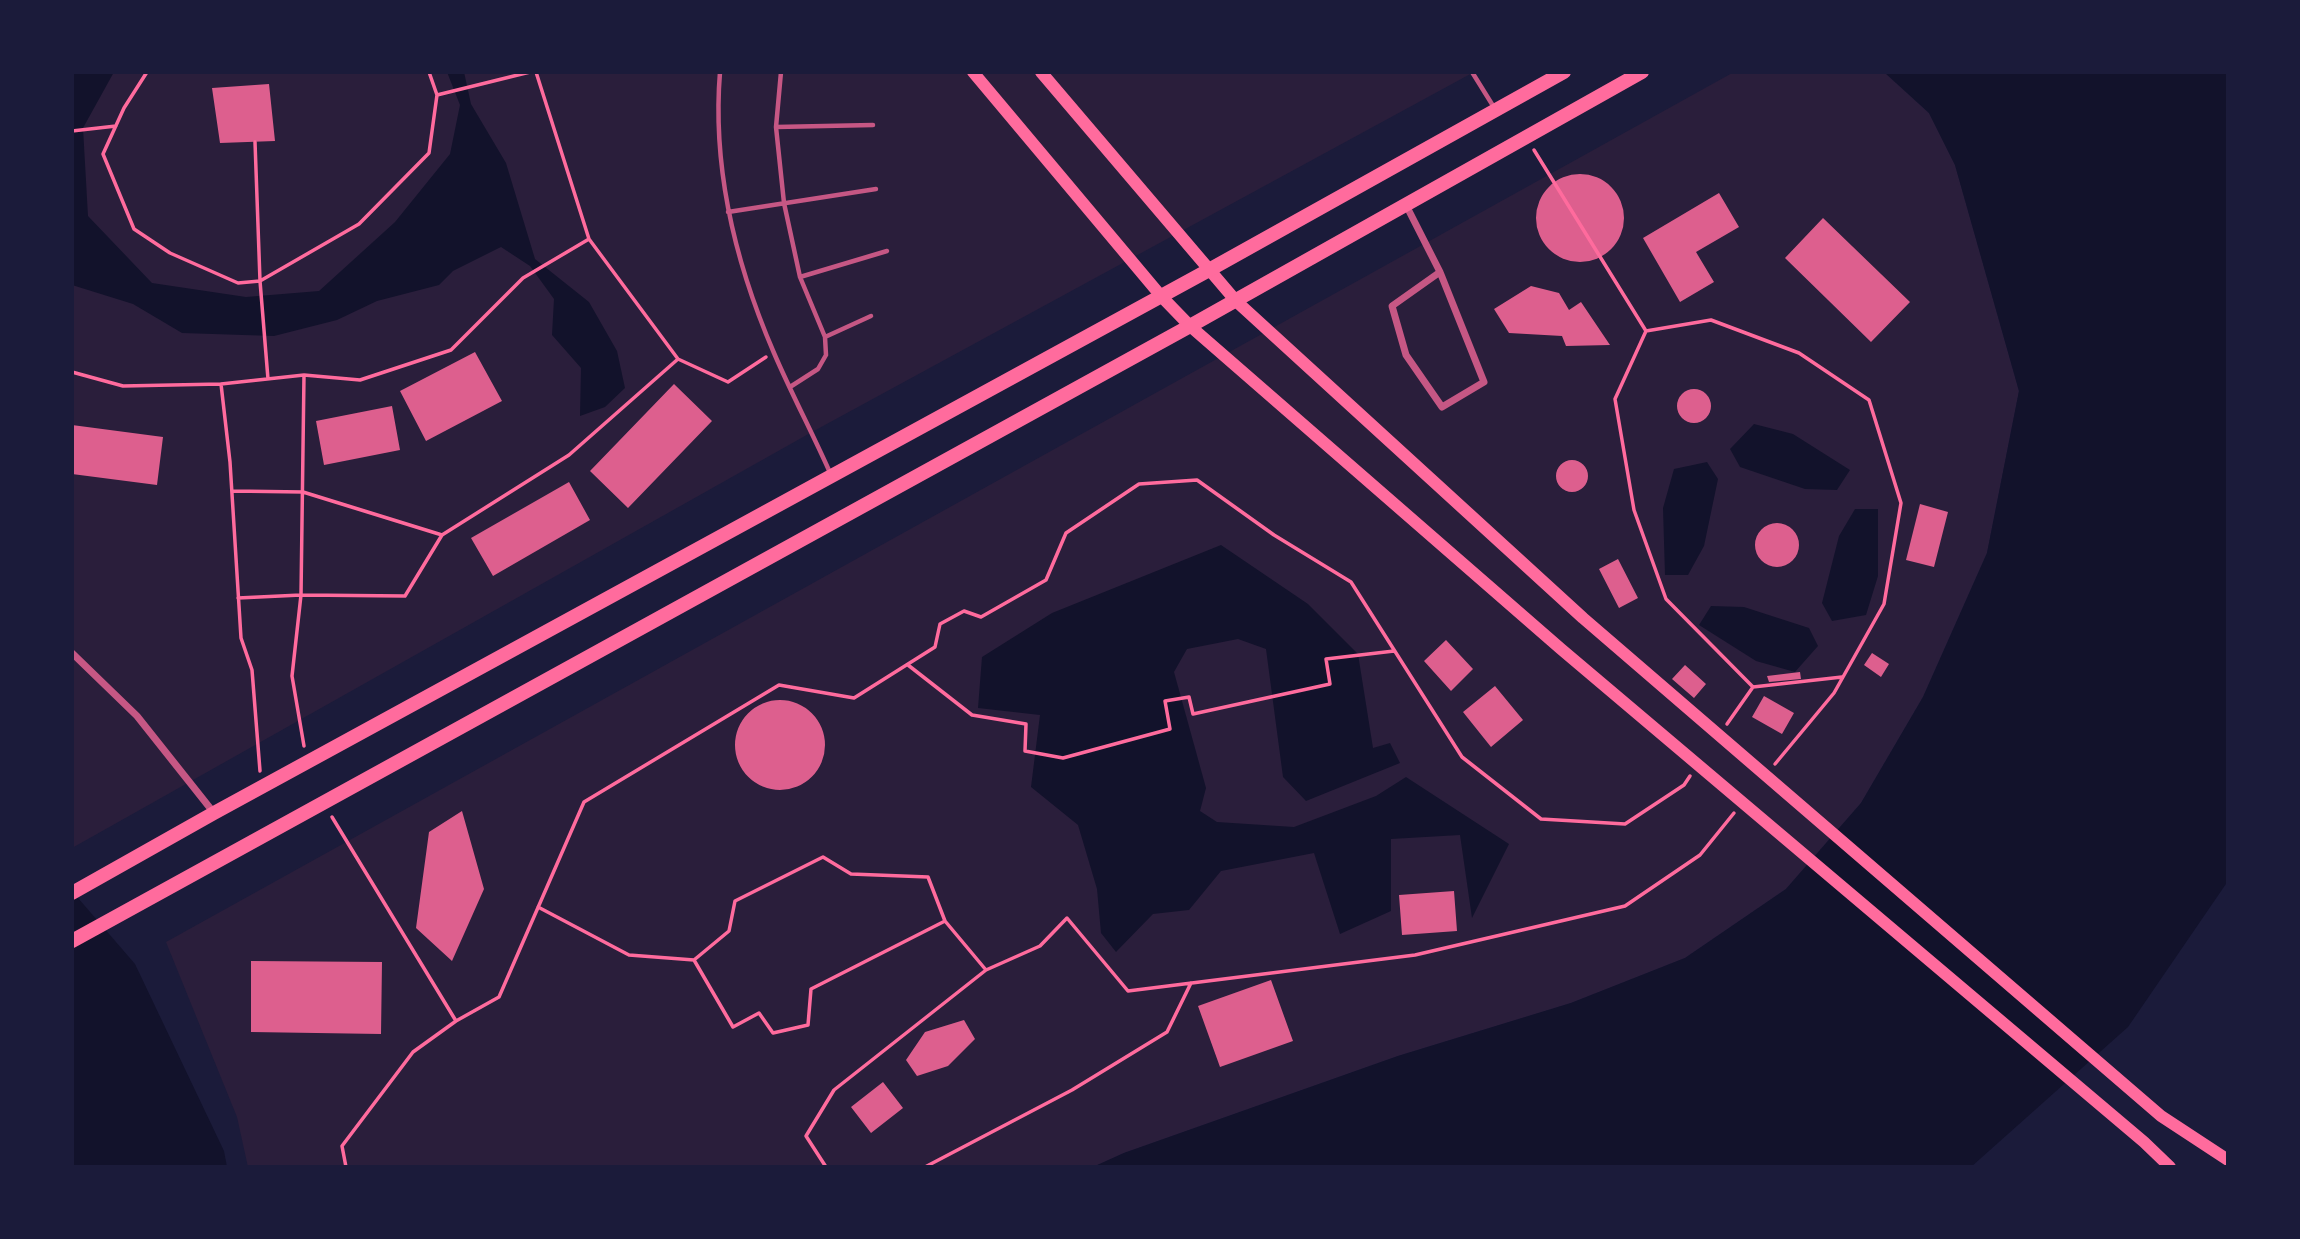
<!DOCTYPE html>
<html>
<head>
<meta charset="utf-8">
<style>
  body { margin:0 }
  #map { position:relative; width:2300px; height:1239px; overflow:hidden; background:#1b1b3a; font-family:"Golos Text",sans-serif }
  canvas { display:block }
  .frame { position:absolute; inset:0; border:74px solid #1b1b3a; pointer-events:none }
</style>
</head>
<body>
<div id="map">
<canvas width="2300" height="1239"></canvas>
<div class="frame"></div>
</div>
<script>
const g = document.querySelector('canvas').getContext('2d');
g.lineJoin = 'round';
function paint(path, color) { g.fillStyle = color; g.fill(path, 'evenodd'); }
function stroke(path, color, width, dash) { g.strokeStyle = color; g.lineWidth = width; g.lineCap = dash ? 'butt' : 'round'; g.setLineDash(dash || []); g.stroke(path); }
paint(new Path2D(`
  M72,72H1474L812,432L72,848Z
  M1734,72H1884L1929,113L1955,165L2019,391L1987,553L1923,697L1861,803L1786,889L1685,958L1571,1003L1398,1056L1124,1153L1093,1167H248L237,1117L166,942Z`), '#2a1e3b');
paint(new Path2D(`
  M72,72H114L83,128L88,216L152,283L246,297L319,291L395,222L450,154L460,105L447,72H464L471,104L506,163L535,259L589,302L617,351L625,388L605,407L580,416L581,368L552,335L554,299L530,266L501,247L453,271L439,285L377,301L337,320L274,336L182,333L133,304L72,285Z
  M1884,72H2228V881L2128,1027L1971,1167H1093L1124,1153L1398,1056L1571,1003L1685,958L1786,889L1861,803L1923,697L1987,553L2019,391L1955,165L1929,113Z
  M1754,424L1793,434L1850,470L1837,490L1805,489L1740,467L1730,449Z
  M1707,462L1718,479L1704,546L1688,575H1665L1663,508L1674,469Z
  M1855,509H1878V576L1866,615L1832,621L1822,603L1839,536Z
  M1221,545L1308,604L1358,654L1373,748L1390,743L1400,763L1306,801L1283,777L1266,649L1238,639L1187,649L1174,672L1206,788L1200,811L1217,822L1294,827L1376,796L1406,777L1509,844L1472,918L1460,835L1391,839V911L1340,934L1314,853L1221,871L1189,910L1153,914L1116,952L1101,933L1097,889L1078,825L1031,787L1040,715L978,708L982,657L1052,613Z
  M1711,606L1744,607L1809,628L1818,646L1795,672L1756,661L1699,625Z
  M72,891L135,964L224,1151L227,1167H72Z`), '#12122b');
paint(new Path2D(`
  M269,84L275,141L220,143L212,88Z
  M1536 218a44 44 0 1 1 88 0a44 44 0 1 1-88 0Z
  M1719,193L1739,227L1696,252L1714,282L1680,302L1643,238Z
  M1823,218L1910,302L1871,342L1785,258Z
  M1531,286L1559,293L1569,310L1581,302L1610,345L1566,346L1562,336L1509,333L1494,309Z
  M475,352L502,401L426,441L400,391Z
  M674,384L712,421L628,508L590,471Z
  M1677 406a17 17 0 1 1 34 0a17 17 0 1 1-34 0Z
  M392,406L400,450L324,465L316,421Z
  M72,425L163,437L157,485L72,474Z
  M1556 476a16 16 0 1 1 32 0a16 16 0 1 1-32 0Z
  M569,482L590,520L493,576L471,538Z
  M1920,504L1948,512L1934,567L1906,560Z
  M1755 545a22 22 0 1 1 44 0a22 22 0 1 1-44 0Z
  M1618,559L1638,598L1619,608L1599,569Z
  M1446,640L1473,669L1451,691L1424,661Z
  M1872,653L1889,664L1881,677L1864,665Z
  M1685,665L1706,684L1694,698L1672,679Z
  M1800,672L1801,679L1769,682L1767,676Z
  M1495,686L1523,720L1491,747L1463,712Z
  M1764,696L1794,713L1782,734L1752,717Z
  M735 745a45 45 0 1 1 90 0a45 45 0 1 1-90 0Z
  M462,811L484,889L452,961L416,928L429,832Z
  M1454,891L1457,931L1402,935L1399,895Z
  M251,961L382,962L381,1034L251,1032Z
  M1271,980L1293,1041L1220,1067L1198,1006Z
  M964,1020L975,1039L948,1066L917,1076L906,1060L925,1032Z
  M883,1082L903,1108L871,1133L851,1107Z`), '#dd5f8e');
stroke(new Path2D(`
  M147,72L124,108L103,154L134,229L170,253L238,283L260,281L359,224L429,153L437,95L530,72
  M429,72L437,95
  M536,72L589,239L678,359L728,382L766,357
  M72,131L116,126
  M255,142L260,281L268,379
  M1534,150L1646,331L1615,399L1634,510L1666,599L1753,687L1727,724
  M1646,331L1711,320L1799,353L1869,400L1901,503L1884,604L1834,693L1775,764
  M72,372L123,386L221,384L304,375L360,380L451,350L523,278L589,239
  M221,384L230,462L241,638L252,670L260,771
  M232,491L303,492L442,535
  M238,598L301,595L405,596L442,535L569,455L678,359
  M908,665L972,715L1026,724L1025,751L1063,758L1170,729L1165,701L1189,697L1193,714L1330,684L1326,659L1394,651
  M1753,687L1842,677
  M304,746L292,676L301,595L304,375
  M332,817L456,1021L499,997L584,802L779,685L854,698L935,647L940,624L964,611L981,617L1046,580L1066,533L1139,484L1197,480L1274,535L1351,582L1462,757L1541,819L1625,824L1684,785L1690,776
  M538,907L629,955L694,960L733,1027L759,1013L773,1033L808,1025L811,989L945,921L986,970
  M694,960L729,931L735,901L823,857L851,874L928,877L945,921
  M346,1167L342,1146L413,1052L456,1021
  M826,1167L806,1136L834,1090L986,970L1040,946L1067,918L1128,991L1415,955L1625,906L1700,855L1734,813
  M925,1167L1072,1090L1167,1032L1191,983`), '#ff6b9d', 3.5);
stroke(new Path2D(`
  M720,72C712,169 736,265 774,353C792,395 813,434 831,475
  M781,72L776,127L784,203L800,277L825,337L826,355L818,369L790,387
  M1472,72L1495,109
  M776,127L873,125
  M728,212L876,189
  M800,277L887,251
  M825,337L871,316`), '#c65784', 4.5);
stroke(new Path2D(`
  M1406,205L1440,272L1484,382L1442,407L1406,355L1392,306L1440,272
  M72,653L137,716L214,813`), '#c65784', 7);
stroke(new Path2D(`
  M973,72L1161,296L1190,326L1561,649L2144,1142L2170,1167
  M1041,72L1236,301L1583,618L2161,1116L2228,1160`), '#ff6b9d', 12);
stroke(new Path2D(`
  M72,893L214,813L1209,270L1564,72
  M72,941L1190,326L1642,72`), '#ff6b9d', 14);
</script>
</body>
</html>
